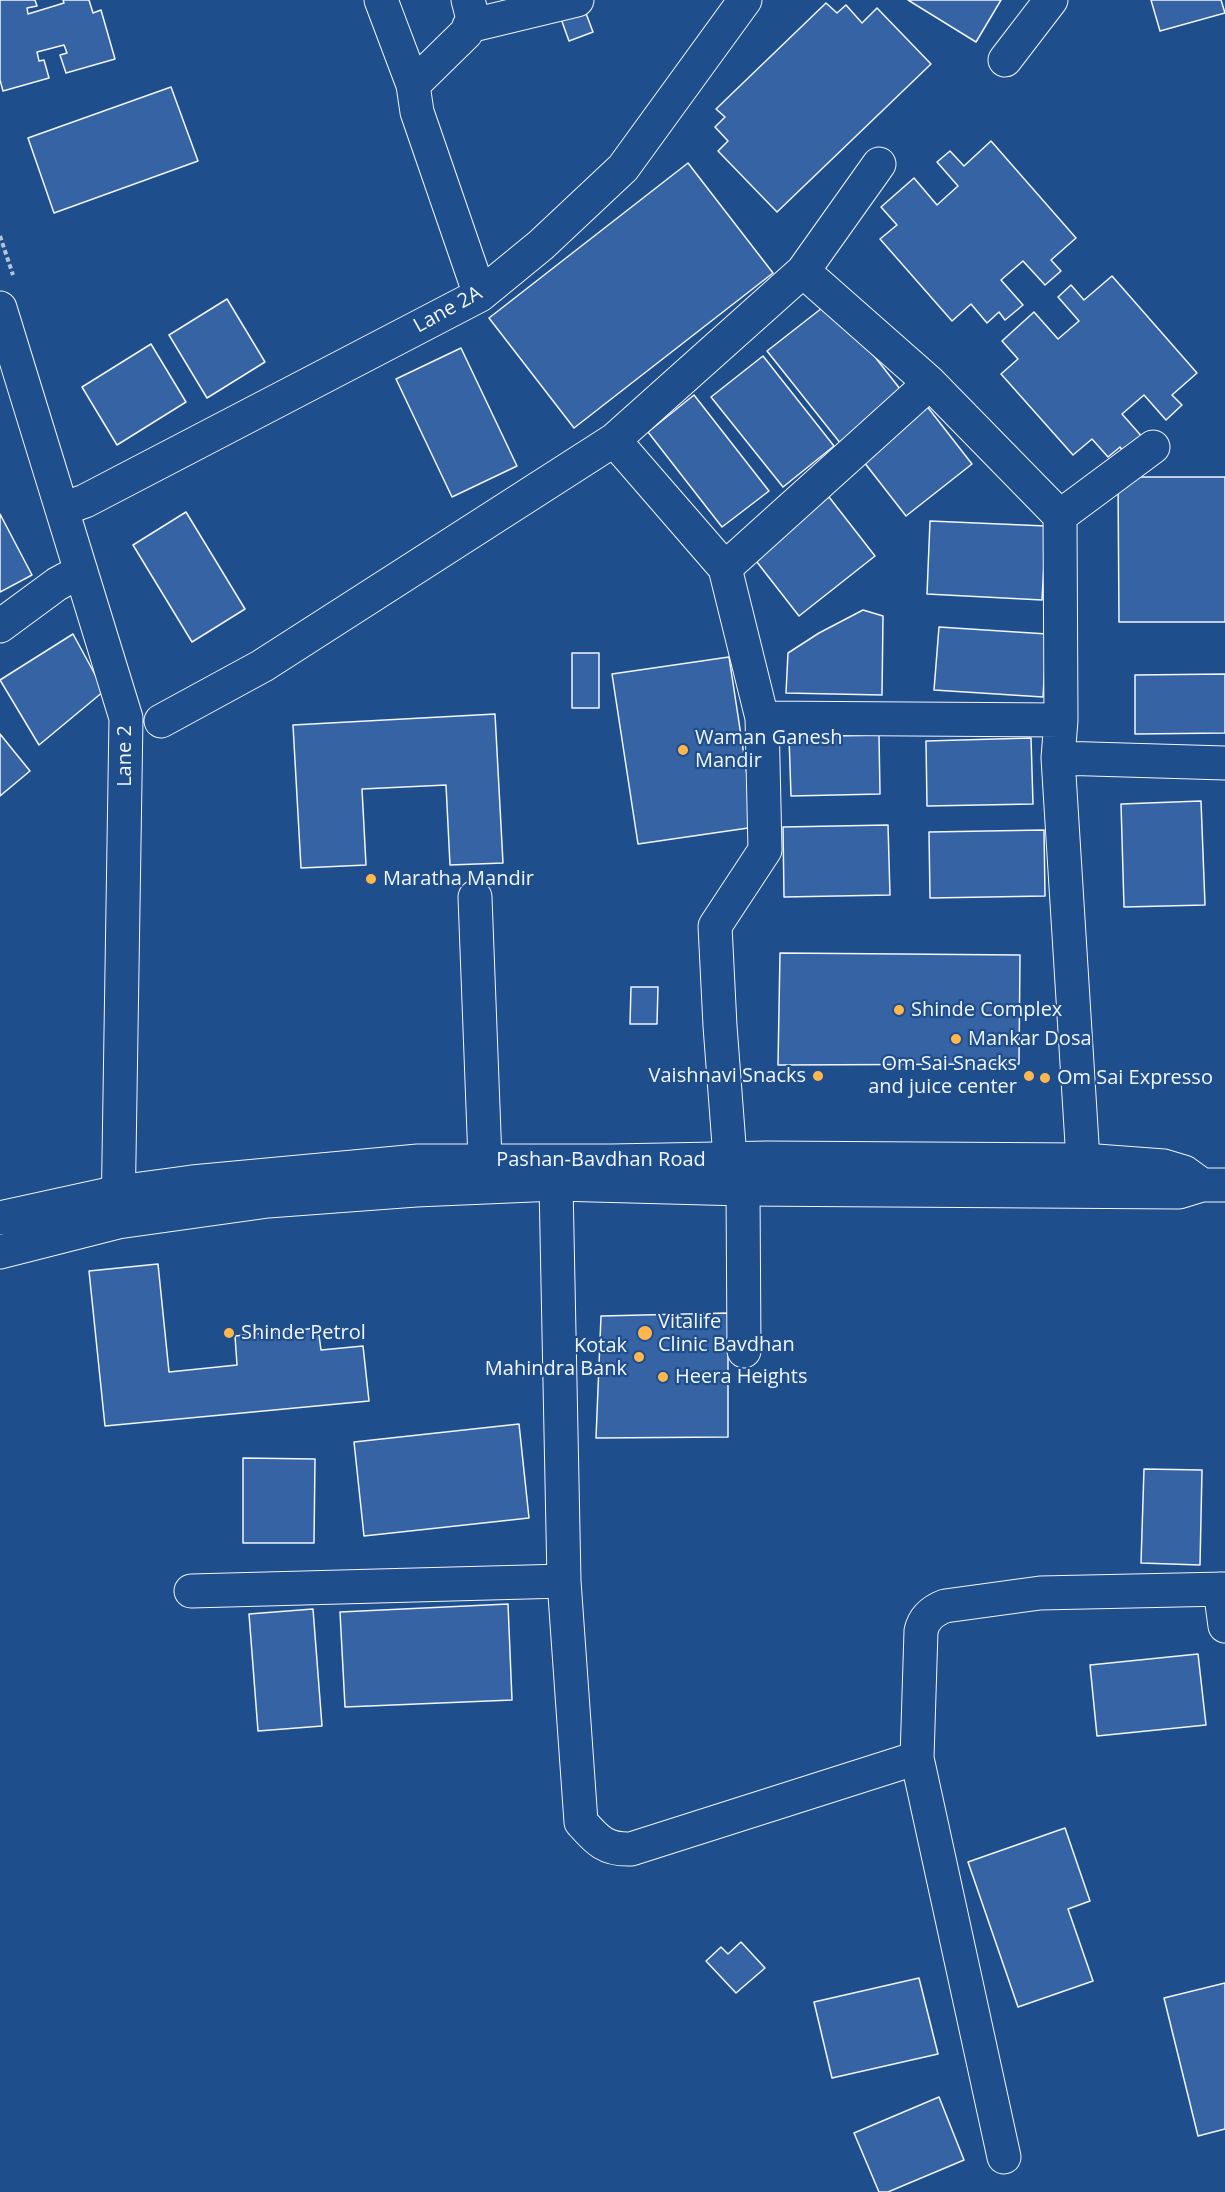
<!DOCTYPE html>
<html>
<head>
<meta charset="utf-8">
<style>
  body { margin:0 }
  canvas { display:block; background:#1f4e8c }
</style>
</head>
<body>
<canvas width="1225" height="2192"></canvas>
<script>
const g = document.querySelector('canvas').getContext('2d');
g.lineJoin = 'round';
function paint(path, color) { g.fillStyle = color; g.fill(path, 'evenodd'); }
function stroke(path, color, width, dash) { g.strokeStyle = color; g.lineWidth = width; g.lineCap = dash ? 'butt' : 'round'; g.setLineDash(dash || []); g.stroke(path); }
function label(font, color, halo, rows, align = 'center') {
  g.font = font + ' "Open Sans",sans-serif'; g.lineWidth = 4.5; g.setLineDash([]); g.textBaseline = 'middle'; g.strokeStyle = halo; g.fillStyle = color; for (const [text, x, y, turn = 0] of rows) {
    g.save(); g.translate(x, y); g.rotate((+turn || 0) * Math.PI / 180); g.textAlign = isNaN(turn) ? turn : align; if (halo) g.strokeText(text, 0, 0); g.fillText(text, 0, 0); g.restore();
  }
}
const building = new Path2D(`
  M0,0H35L37,6L27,8L28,14L64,3L63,0H89L93,13L101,10L115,59L66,73L60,55L67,53L64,45L37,52L39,61L44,60L49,78L3,91L0,80Z
  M908,0H1001L976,42Z
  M1151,0H1221L1225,13L1160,31Z
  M826,3L837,13L846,5L862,23L877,8L931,64L777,212L718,151L728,141L715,127L725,117L716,109Z
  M584,8L593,32L569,41L560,16Z
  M171,87L198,161L54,213L28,138Z
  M991,141L1076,238L1051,260L1061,271L1045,285L1023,261L1001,280L1023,305L1005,320L999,312L987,323L971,304L952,321L880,239L897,225L881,207L914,178L937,205L958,186L937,162L950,151L964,166Z
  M688,163L773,273L574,428L489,318Z
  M1112,276L1197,373L1172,395L1182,405L1166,420L1144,395L1122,414L1144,439L1126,455L1120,447L1108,457L1092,439L1073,455L1001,374L1018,359L1002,341L1034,312L1058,339L1079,321L1058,297L1071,285L1084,300Z
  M227,299L265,362L207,398L169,335Z
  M831,301L904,394L841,444L767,351Z
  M151,344L186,402L117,445L82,387Z
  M461,348L517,466L452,497L396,379Z
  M763,356L834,446L783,487L711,397Z
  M694,395L769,491L722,527L648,432Z
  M926,405L972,464L906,516L860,457Z
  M1118,477H1225V622H1119Z
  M829,497L875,556L799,616L753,557Z
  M186,512L245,609L192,642L133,545Z
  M0,514L32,575L0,592Z
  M930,521L1046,526L1042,600L927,594Z
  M863,610L883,616L882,695L786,693L788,653L819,633Z
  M939,627L1047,634L1043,697L934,690Z
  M73,634L104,691L39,745L0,680Z
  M572,653H599V708H572Z
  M729,657L755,827L638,844L612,674Z
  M1225,674V733L1135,734V675Z
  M495,714L503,863L450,865L446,785L362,789L366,865L301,868L293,725Z
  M0,734L30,771L0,796Z
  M879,735L880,794L791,796L789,737Z
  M1031,738L1033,804L927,806L926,741Z
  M1201,801L1205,905L1124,907L1121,804Z
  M888,825L890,895L784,897L783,827Z
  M1044,830L1045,896L930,898L929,832Z
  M780,953L1020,955L1019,1064L778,1065Z
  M631,987H658L657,1024H630Z
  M158,1264L169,1372L237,1365L235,1336L318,1328L321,1350L363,1346L369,1401L105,1426L89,1271Z
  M728,1313V1437L596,1438L601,1316Z
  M519,1424L529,1518L364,1536L354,1442Z
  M243,1458L315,1459L314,1543H243Z
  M1144,1469L1202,1470L1200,1565L1141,1563Z
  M508,1604L512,1700L345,1707L340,1612Z
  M313,1609L322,1726L258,1731L249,1614Z
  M1198,1654L1206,1725L1097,1736L1090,1665Z
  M1065,1828L1090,1901L1068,1909L1093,1981L1018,2007L968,1862Z
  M741,1942L765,1968L736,1993L706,1961L721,1947L728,1954Z
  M919,1978L938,2054L832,2078L814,2002Z
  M1225,1983V2129L1198,2136L1164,1998Z
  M939,2097L964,2160L888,2192H879L854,2133Z`);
paint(building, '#3563a3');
stroke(building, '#f2f6ff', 1.5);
const minor = new Path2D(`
  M381,0L413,85
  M468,0L473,19L466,33L413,85L417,112L480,295
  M469,26L577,0
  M1005,60L1051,0
  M803,271L930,383L1060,516L1061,720L1058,758L1083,1160
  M0,308L126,718L118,1220
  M614,440L725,568L762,718L765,850L715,926L720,1026L730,1158
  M63,509L85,501L480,295L541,245L623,168L745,0
  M1060,516L1153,447
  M725,568L930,383
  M0,626L57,584L81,571
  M762,718L1061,720
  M161,721L262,666L614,440L803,271L879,164
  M1058,758L1225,763
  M475,897L485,1160
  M556,1184L564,1581L581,1822C597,1840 605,1850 631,1849L917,1758
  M743,1189L744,1351
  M1220,1589L1225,1626
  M191,1591L564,1581
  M1004,2157L917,1758L921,1631C924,1618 932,1611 945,1606L1040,1593L1225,1589`);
const major = new Path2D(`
  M0,1218L118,1192L192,1182L418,1161H611L768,1158L1083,1160L1164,1166L1184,1172L1202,1185
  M0,1252L118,1222L268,1201L416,1190L556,1184L743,1189L1179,1192L1202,1185H1225`);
stroke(minor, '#f2f6ff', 35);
stroke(major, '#f2f6ff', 35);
stroke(new Path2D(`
  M0,236L13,275`), '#b3c4dc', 4, [4.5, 3]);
stroke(minor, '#1f4e8c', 33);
stroke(major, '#1f4e8c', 33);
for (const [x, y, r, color] of [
  [683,750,6,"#ffb74d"],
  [371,879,6,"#ffb74d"],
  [899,1010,6,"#ffb74d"],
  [956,1039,6,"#ffb74d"],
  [818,1076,6,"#ffb74d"],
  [1029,1076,6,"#ffb74d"],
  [1045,1078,6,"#ffb74d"],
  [229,1333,6,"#ffb74d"],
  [645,1333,8,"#ffb74d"],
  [639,1357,6,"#ffb74d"],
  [663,1377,6,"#ffb74d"]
]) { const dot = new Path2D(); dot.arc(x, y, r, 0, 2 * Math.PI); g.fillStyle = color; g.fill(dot); stroke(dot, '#1f4e8c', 2); }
label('20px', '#f2f6ff', '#1f4e8c', [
  ["Lane 2A",448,310,-29],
  ["Lane 2",125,756,-90],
  ["Pashan-Bavdhan Road",601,1160]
]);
label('20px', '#f2f6ff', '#1f4e8c', [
  ["Waman Ganesh",695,738],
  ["Mandir",695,761],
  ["Maratha Mandir",383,879],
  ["Shinde Complex",911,1010],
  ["Mankar Dosa",968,1039],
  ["Om Sai Snacks",1017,1064,"right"],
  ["and juice center",1017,1087,"right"],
  ["Vaishnavi Snacks",806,1076,"right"],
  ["Om Sai Expresso",1057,1078],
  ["Vitalife",658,1322],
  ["Clinic Bavdhan",658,1345],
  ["Shinde Petrol",241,1333],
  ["Kotak",627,1346,"right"],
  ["Mahindra Bank",627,1369,"right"],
  ["Heera Heights",675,1377]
], 'left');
</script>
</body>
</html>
